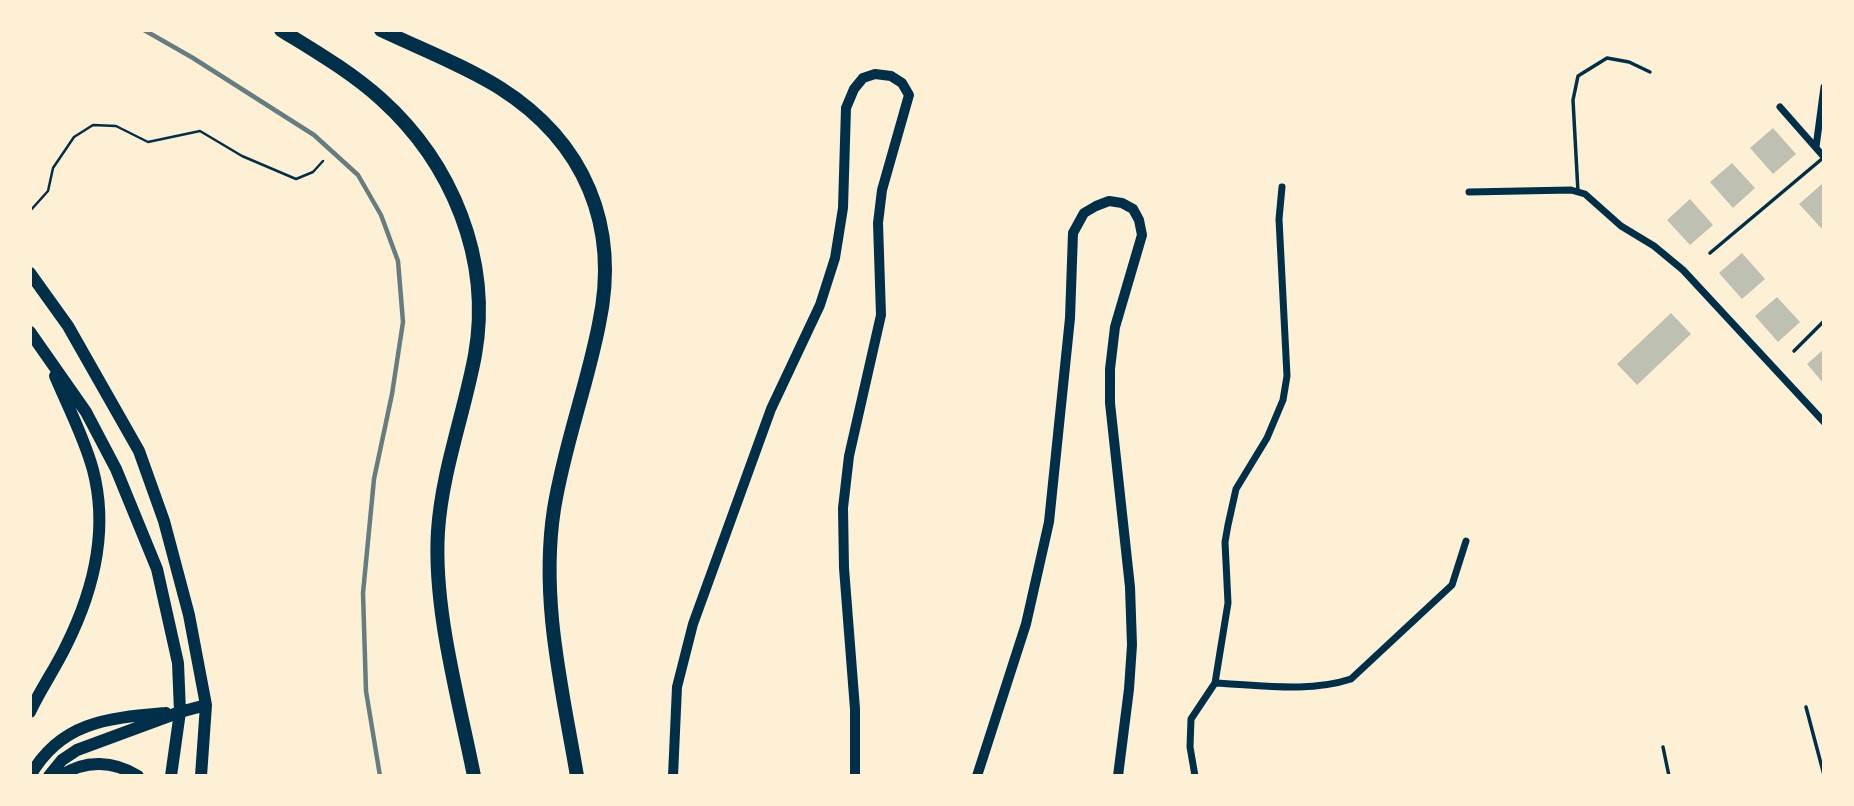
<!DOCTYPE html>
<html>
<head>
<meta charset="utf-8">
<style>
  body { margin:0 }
  #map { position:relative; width:1854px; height:806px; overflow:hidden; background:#fdf0d5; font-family:Cabin,sans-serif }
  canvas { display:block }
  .frame { position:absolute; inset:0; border:32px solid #fdf0d5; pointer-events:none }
</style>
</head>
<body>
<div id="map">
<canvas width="1854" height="806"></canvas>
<div class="frame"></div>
</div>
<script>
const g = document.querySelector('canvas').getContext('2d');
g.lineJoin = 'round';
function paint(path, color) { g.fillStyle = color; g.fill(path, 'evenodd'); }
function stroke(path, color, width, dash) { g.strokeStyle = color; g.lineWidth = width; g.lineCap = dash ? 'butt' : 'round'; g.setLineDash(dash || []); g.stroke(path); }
paint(new Path2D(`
  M1773,128L1796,154L1773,174L1750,148Z
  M1732,163L1755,188L1733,208L1710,182Z
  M1822,184L1824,186V228L1822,229L1799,204Z
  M1690,199L1713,225L1690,245L1667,220Z
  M1742,253L1765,279L1742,299L1719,273Z
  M1777,297L1800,322L1778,342L1755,316Z
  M1671,313L1691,334L1637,385L1617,364Z
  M1824,349V384L1807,364Z`), '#bec0b2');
stroke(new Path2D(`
  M30,211L48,191L53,168L74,137L93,125L116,126L148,142L200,131L242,156L296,179L313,172L323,161`), '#003049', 2.5);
stroke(new Path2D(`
  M1578,192L1573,100L1578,76L1607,58L1629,62L1650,72
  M1710,253L1823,158
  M1794,351L1824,321
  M1806,707L1824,775
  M1663,747L1669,776`), '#003049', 3.5);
stroke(new Path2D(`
  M1780,107L1824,157
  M1816,147L1824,87
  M1469,192L1571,190L1585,194L1621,226L1654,246L1683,270L1824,422
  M1215,683C1260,685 1308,693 1351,679L1452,585L1466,541
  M1195,776L1190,747L1191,719L1215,683L1228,603L1225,542L1228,525L1236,489L1267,438L1283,400L1287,376L1279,219L1282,187`), '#003049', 7);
stroke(new Path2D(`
  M673,776L677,687L693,624L771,409L820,305L835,258L843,208L846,108L854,89L863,78L875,74L891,76L902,83L909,95L882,190L878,223L881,315L849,456L843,508L844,568L855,709V776
  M977,776L1026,624L1049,522L1070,318L1073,233L1084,213L1096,206L1109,201L1122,203L1133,209L1139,220L1142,235L1115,327L1110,369V403L1130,587L1132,645L1129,689L1118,776`), '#003049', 10);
stroke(new Path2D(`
  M30,273L68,326L139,451L164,521L189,615L206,705L201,776
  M30,332L86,412L116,469L157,569L178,663L180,712L171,776
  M30,712C40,690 55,669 66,646C93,592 109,531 93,470C84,437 68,407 55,376
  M30,776C61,721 109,718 166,713
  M49,776L62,760L77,750L180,712L206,705
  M61,776C85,759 114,761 138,776`), '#003049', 12);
stroke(new Path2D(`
  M281,30C315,51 351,72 381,99C452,163 492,259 475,355C464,414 442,471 438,531C433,609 459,700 474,776
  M381,30C421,49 463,65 500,88C585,142 620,226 599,324C587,386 564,446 554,509C540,599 562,688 577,776`), '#003049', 14);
stroke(new Path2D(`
  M144,30L193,58L314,135L358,175L381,215L398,261L403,322L392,394L374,479L363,593L366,691L380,776`), '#657d81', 4.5);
</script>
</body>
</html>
